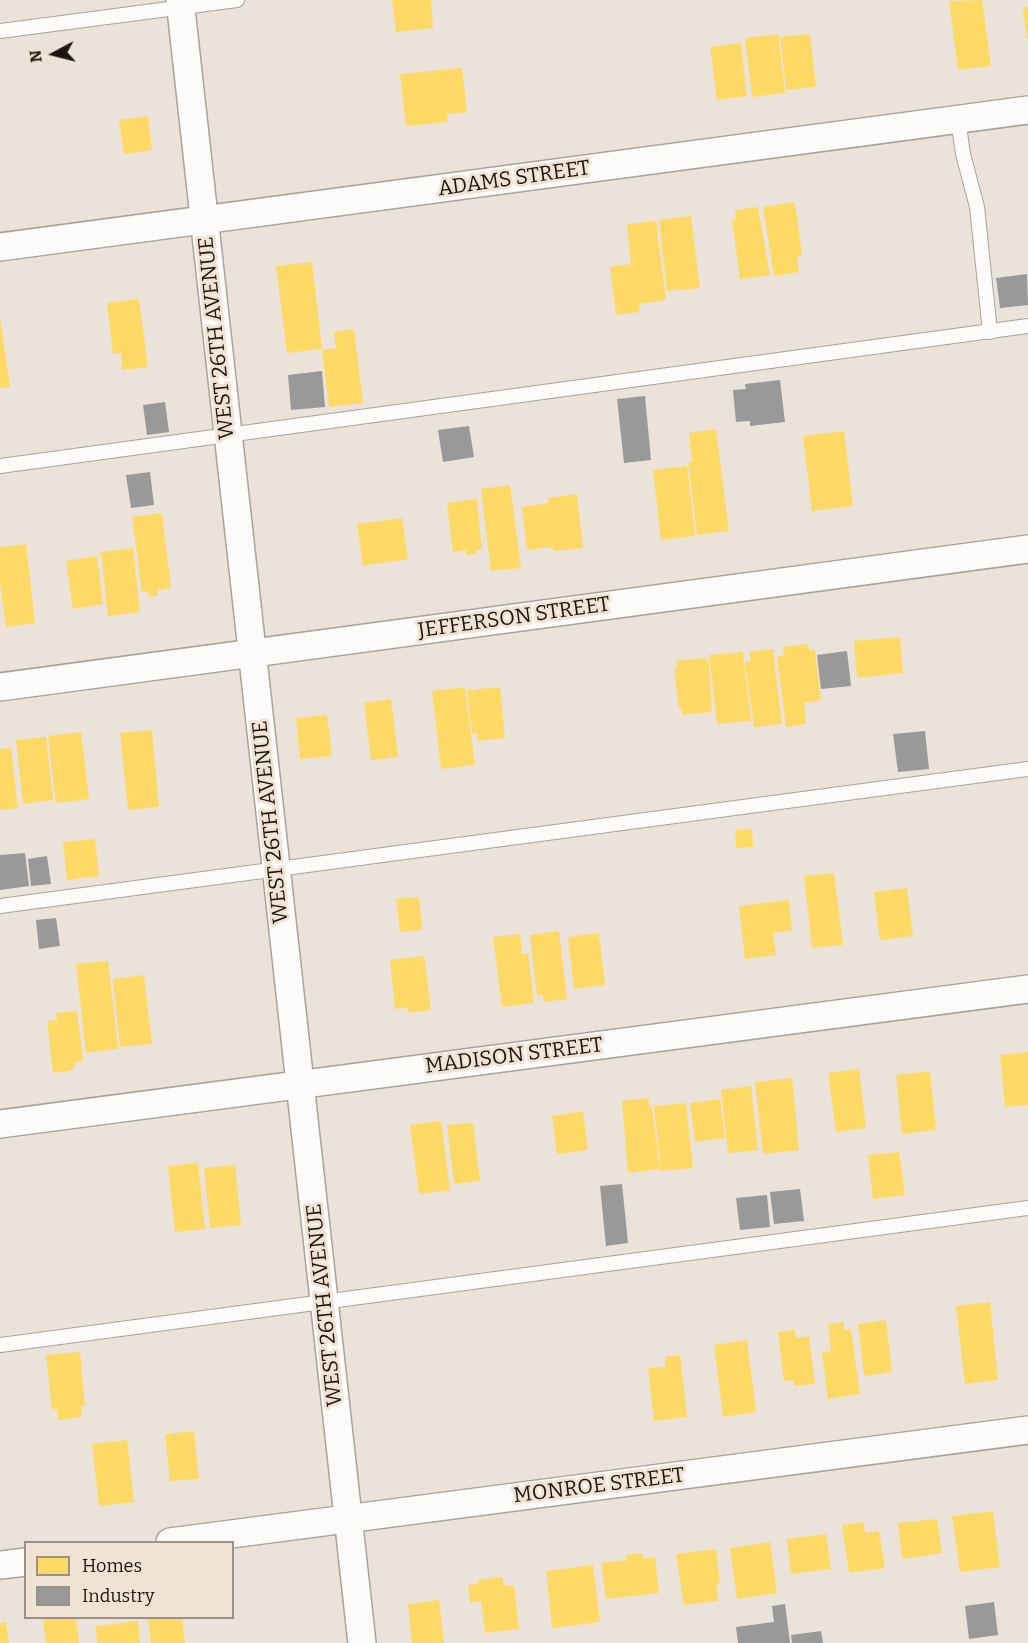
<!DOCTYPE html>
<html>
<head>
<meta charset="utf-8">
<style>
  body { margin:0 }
  #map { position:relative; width:1028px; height:1643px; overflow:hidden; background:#ebe3da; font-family:Bitter,serif }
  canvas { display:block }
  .legend { position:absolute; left:24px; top:1541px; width:210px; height:78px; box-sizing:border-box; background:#f1e3d4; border:2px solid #9b9186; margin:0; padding:8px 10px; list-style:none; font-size:18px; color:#1b1611 }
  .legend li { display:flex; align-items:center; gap:12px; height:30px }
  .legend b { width:30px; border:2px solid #9b9186 }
  .north { position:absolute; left:24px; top:24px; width:60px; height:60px; -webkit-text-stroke:4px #f1e3d4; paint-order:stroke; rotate:263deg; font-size:16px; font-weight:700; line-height:24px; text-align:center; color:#1b1611 }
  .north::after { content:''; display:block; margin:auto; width:21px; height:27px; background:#1b1611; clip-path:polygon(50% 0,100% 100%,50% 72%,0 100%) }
</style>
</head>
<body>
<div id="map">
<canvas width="1028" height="1643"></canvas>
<ul class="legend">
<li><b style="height:16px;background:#ffd966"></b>Homes</li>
<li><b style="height:16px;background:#999"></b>Industry</li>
</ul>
<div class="north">N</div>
</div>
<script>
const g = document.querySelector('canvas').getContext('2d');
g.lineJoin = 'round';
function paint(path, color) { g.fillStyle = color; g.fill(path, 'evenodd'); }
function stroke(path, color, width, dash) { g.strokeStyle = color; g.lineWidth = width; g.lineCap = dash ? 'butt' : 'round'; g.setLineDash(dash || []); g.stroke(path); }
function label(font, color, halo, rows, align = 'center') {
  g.font = font + ' Bitter,serif'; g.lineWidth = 6; g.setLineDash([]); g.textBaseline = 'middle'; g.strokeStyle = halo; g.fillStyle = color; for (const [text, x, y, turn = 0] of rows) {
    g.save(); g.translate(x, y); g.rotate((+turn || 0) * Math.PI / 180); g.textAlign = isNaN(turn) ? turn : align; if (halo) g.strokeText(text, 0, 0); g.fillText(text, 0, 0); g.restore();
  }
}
paint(new Path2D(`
  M392,0H431L433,28L396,32Z
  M982,0L991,66L958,70L949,1Z
  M1028,7V39H1027L1023,8Z
  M778,34L785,93L752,97L745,38Z
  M810,34L816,87L786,90L780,37Z
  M741,43L747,96L717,100L710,47Z
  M462,68L467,112L447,114L448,122L406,126L400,74Z
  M148,116L152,150L124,154L119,120Z
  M795,202L802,256H797L799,272L774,276L763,207Z
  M758,207L770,275L740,279L732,220L736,219L735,210Z
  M691,216L700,288L667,291L659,220Z
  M656,221L666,300L639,304L640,312L616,315L610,267L631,264L627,224Z
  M312,262L322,349L287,353L276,266Z
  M139,299L148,367L122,370L121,353L113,354L107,303Z
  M0,317L10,387L0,388Z
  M354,329L363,403L329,407L322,350L336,348L334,332Z
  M716,429L729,531L697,535L688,463L692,462L689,433Z
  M844,431L853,506L812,511L803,436Z
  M687,466L695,536L661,540L653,470Z
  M510,485L521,568L491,571L481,489Z
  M577,494L583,548L554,551L553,547L527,550L522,507L549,503L548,498Z
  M477,499L482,549L476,550L477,554L466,555V550L453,552L447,503Z
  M162,513L171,588L158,590V595L149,597L148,591L142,592L132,517Z
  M402,518L408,559L363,566L357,524Z
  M26,544L35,623L6,627L0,584V547Z
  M133,548L140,612L108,616L101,552Z
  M97,556L103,604L73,609L66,561Z
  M900,637L903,673L857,678L854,641Z
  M808,644L809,651L815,650L821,700L804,703L806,724L786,727L777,656L784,655L783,647Z
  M773,649L782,724L754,727L745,662L751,661L749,652Z
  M743,652L751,721L717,724L709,655Z
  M706,658L709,665L712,712L682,715L681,708L679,709L674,669H677L676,661Z
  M465,687L475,765L441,769L432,691Z
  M500,687L505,738L478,741L477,733H472L467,690Z
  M391,699L398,757L371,760L364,703Z
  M327,715L332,756L300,759L296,718Z
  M152,730L159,807L128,810L120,733Z
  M81,732L89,799L56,803L48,736Z
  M46,737L53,800L23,804L16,740Z
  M11,748L18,808L0,810V749Z
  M752,829L753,847L736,848L735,830Z
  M95,839L99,876L67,880L63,842Z
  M834,873L843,945L812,948L804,876Z
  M907,888L913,936L880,940L874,892Z
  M419,897L422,930L400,932L396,899Z
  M789,900L792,930L773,933L776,955L745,959L739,906Z
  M559,931L567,999L544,1002L543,995H537L530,935Z
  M599,933L605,985L574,989L568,937Z
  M520,934L522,954L528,953L534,1003L502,1007L493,937Z
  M424,956L431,1010L409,1013L408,1008L395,1009L390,960Z
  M108,961L118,1049L86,1053L76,964Z
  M144,975L152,1044L120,1047L113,979Z
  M77,1011L83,1061L75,1062L73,1070L53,1073L47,1021L57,1020L56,1013Z
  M1028,1052V1105L1005,1107L1000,1055Z
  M859,1069L866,1128L836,1132L828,1073Z
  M930,1071L936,1130L902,1134L896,1075Z
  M792,1078L799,1150L763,1154L755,1082Z
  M751,1086L758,1150L728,1153L721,1090Z
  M648,1098L650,1108H652L660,1169L628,1173L622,1101Z
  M720,1099L725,1138L695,1142L690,1103Z
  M686,1103L693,1168L661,1171L654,1106Z
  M583,1111L588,1150L557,1154L552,1116Z
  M441,1121L450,1190L419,1194L410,1125Z
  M473,1123L480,1181L454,1184L447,1125Z
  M899,1152L905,1195L873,1199L868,1155Z
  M198,1163L205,1229L175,1232L168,1166Z
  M235,1165L241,1225L210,1228L204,1168Z
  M990,1302L998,1380L965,1384L956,1306Z
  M886,1320L892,1372L864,1376L858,1324Z
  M844,1322V1330L851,1329L860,1394L828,1399L822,1352L831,1351L828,1324Z
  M795,1330L796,1338L809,1336L815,1384L794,1386V1380L784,1381L778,1332Z
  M747,1340L756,1412L723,1417L714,1345Z
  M80,1352L85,1406H81L82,1417L58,1420V1409H52L46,1355Z
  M680,1355L687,1417L654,1421L648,1368L665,1367V1357Z
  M194,1431L199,1479L170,1481L165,1434Z
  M127,1440L134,1502L99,1506L92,1444Z
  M993,1511L1000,1567L960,1572L952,1516Z
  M937,1519L942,1553L902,1559L898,1523Z
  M864,1522L865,1533L879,1531L885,1568L849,1573L842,1525Z
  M826,1534L831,1569L791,1574L787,1539Z
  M770,1542L777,1593L737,1599L730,1548Z
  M716,1549L720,1584L716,1585L718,1601L684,1605L676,1554Z
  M642,1553L643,1559L655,1557L659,1593L606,1599L601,1563L627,1560L626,1555Z
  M593,1565L600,1622L552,1628L546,1571Z
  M502,1577L504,1586L514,1585L519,1629L485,1633L481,1601L470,1603L468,1585L479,1584L478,1580Z
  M439,1600L444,1643H412L408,1604Z
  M43,1618H76L79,1643H46Z
  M148,1618H182L185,1643H151Z
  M138,1621L140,1643H97L96,1626Z
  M6,1622L9,1643H0V1623Z`), '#ffd966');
paint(new Path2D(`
  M1027,274L1028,305L1000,308L996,278Z
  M322,371L325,407L291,410L288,375Z
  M780,380L785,422L750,426V421L736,422L733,390L746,389L745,384Z
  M645,396L651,460L624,463L617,399Z
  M165,402L169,432L147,435L143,405Z
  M469,426L474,457L443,462L438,430Z
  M150,472L154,505L131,508L126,475Z
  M847,651L851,686L821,689L817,655Z
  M925,731L929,769L898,772L893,734Z
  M25,853L29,886L0,890V855Z
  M47,856L51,884L31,886L28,859Z
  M56,918L60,946L39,949L36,920Z
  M622,1184L628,1243L606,1246L600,1186Z
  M800,1189L804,1221L774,1224L770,1192Z
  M767,1195L770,1227L740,1230L736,1198Z
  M994,1602L998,1635L969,1639L965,1606Z
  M785,1604L790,1643H738L736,1627L774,1622L772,1606Z
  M821,1631L823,1643H792L791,1635Z`), '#999');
const lane = new Path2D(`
  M0,31L237,0
  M958,119L963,154L977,207L990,332
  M0,466L1028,326
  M0,906L1028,769
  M0,1345L1028,1208`);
const street = new Path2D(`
  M180,0L362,1643
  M0,247L1028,110
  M0,687L1028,549
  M0,1124L1028,989
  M170,1542L1028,1430
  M0,1565L26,1562`);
stroke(lane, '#a9a39c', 16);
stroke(street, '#a9a39c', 30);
stroke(lane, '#fcfbf9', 14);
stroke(street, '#fcfbf9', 27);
label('21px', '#1b1611', '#f1e3d4', [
  ["ADAMS STREET",514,179,-8],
  ["WEST 26TH AVENUE",217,338,-96],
  ["JEFFERSON STREET",514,618,-8],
  ["WEST 26TH AVENUE",271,822,-96],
  ["MADISON STREET",514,1056,-7],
  ["WEST 26TH AVENUE",325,1305,-96],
  ["MONROE STREET",599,1486,-7]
]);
</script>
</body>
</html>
